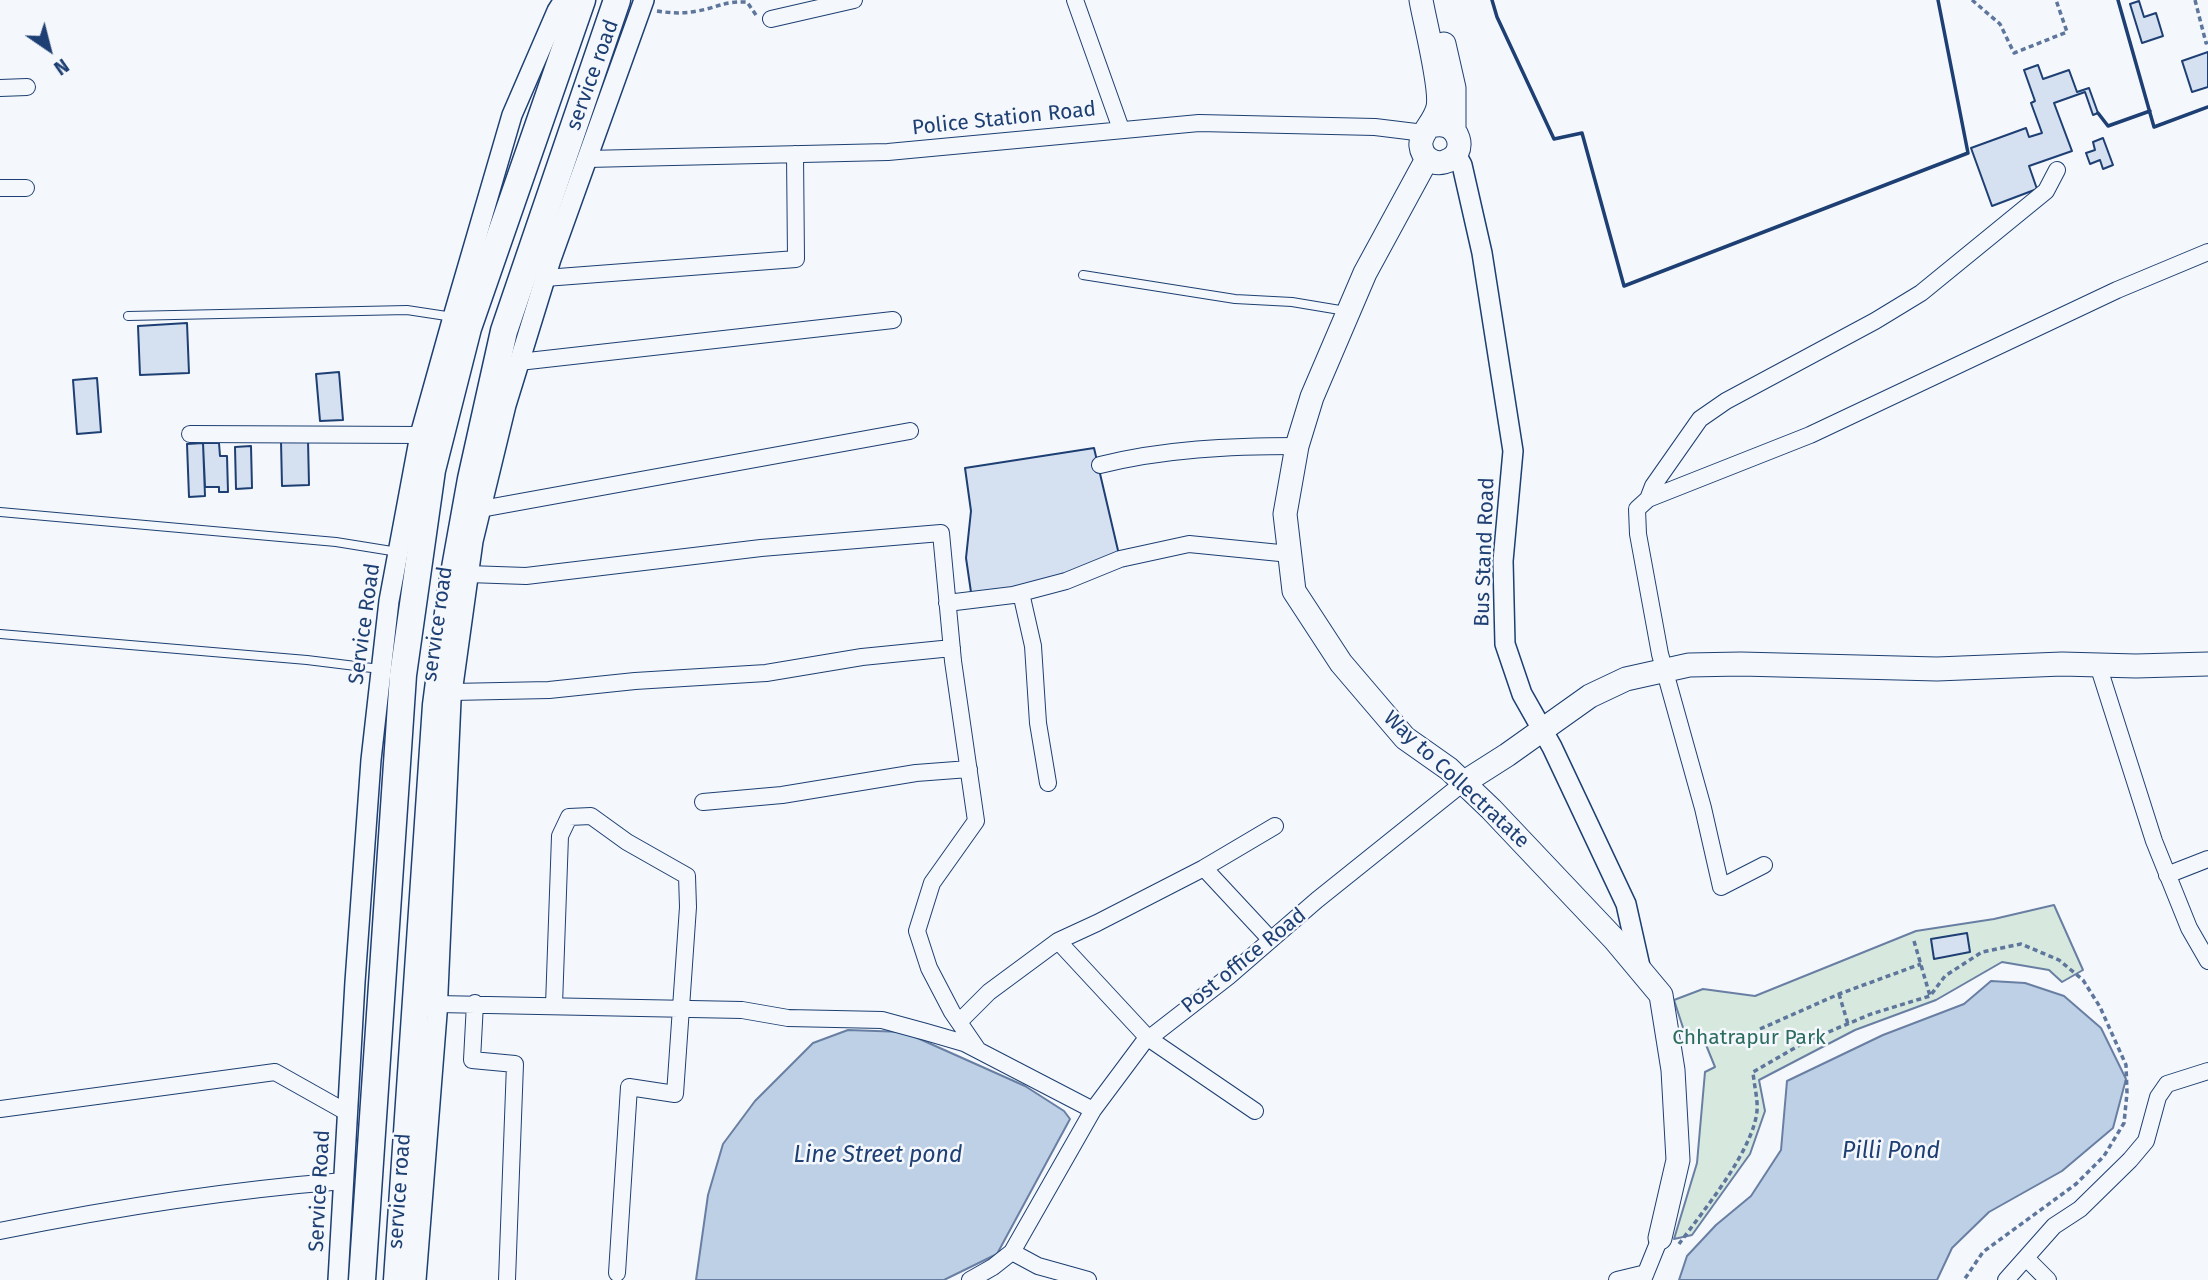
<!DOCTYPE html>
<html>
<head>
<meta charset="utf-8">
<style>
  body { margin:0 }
  #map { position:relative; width:2208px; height:1280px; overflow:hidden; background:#f4f7fb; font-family:"Fira Sans",sans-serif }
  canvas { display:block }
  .north { position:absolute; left:14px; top:14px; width:70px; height:70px; -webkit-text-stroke:5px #f4f7fb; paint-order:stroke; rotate:145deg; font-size:19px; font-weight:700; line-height:28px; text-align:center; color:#1d3f73 }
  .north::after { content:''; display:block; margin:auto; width:24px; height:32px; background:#1d3f73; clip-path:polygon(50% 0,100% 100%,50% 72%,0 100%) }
</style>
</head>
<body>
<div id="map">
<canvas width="2208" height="1280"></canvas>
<div class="north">N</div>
</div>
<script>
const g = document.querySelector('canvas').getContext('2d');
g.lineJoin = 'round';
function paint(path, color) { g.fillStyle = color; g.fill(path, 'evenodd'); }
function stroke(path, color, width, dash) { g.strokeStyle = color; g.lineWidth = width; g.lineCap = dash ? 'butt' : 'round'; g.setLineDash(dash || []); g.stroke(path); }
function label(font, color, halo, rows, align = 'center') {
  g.font = font + ' "Fira Sans",sans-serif'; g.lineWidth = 5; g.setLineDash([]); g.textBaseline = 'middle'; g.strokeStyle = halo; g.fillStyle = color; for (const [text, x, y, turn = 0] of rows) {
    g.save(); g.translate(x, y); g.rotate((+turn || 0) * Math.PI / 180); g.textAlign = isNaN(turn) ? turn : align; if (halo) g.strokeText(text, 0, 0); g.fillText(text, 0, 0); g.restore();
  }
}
const green = new Path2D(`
  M2054,905L2083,970L2062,982L2049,970L2002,962L1936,1000L1855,1030L1759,1080L1765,1111L1750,1154L1692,1235L1674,1239L1697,1163L1705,1072L1715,1067L1702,1035L1687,1040L1674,1000L1703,989L1755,996L1916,931L1994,919Z`);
paint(green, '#d7e8df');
stroke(green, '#687fa3', 2);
const water = new Path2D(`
  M1991,981L2025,983L2064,996L2101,1028L2126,1079L2113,1128L2062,1171L1989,1212L1952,1248L1937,1280H1679L1687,1256L1716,1225L1751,1196L1781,1150L1787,1081L1883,1035L1964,1004Z
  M848,1030L904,1032L1025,1086L1064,1111L1070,1119L997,1254L944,1280H696L708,1195L723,1144L755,1101L813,1043Z`);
paint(water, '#bed0e5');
stroke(water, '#687fa3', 2);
const building = new Path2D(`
  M2139,1L2144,17L2156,13L2163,36L2142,43L2130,4Z
  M2208,52V87L2192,92L2182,61Z
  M2038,65L2043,79L2069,70L2077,92L2089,88L2098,113L2093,115L2085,92L2054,103L2072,151L2029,166L2037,189L1992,206L1971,148L2026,128L2029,137L2042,133L2031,103L2035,101L2024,70Z
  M2103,138L2113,165L2103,169L2100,160L2090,164L2086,153L2095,150L2093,142Z
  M187,323L189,373L140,375L138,326Z
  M339,372L343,420L320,421L316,374Z
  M97,378L101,432L77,434L73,380Z
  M308,440L309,485L282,486L281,441Z
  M203,443L205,496L189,497L187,444Z
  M203,443H219L220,456H227L228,492H219V487H205Z
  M251,446L252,488L236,489L235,447Z
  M1094,448L1120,559L972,599L966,558L971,511L965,468Z
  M1967,933L1970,952L1934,959L1931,939Z`);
paint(building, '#d5e0f0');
stroke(building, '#1d3f73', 2);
const service = new Path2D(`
  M1083,275L1235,299L1292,302L1346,311
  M128,316L407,310L453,317
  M0,512L336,542L398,552
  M0,634L307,660L380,669`);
const minor = new Path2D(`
  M1075,0L1121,129
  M771,19L854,0
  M0,88L27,87
  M587,159L888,152L1199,123L1375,127L1424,133
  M0,188H26
  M545,278L796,259L795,154
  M519,362L893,320
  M190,434L420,435
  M1100,465C1164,449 1230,446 1297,446
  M1648,499L1810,435L2117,290L2208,252
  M481,509L910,431
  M468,574L526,576L761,548L941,533L953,661L976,821L932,883L917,931L929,968L952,1012L978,1050
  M1021,593L1033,646L1038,723L1048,783
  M947,603L1013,595L1066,581L1120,559L1189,544L1290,554
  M2098,665L2154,841L2189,928L2208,961
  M452,692L549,690L635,681L766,673L862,657L952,648
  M703,802L782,795L916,773L969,769
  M1764,865L1721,887L1703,808L1660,654L1638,534L1637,509L1648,499L1653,486L1700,419L1726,401L1875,321L1921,293L2046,191L2057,170
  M1204,868L1275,826
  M2167,875L2208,859
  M1058,941L1148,1038L1255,1111
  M475,1003L472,1060L515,1064L507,1280
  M437,1004L742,1010L788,1018L882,1020L926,1032L964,1043L1093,1110
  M554,1005L560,836L569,817L591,816L627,842L687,876L688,907L675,1094L629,1087L617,1273
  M959,1022L989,992L1058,941L1097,923L1204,868L1271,940
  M0,1109L275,1072L348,1113
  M0,1231C113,1208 229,1190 344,1181
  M1012,1252L1038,1266L1088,1280
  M2026,1258L2048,1280
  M970,1280L993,1267L1012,1252L1093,1110L1143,1043L1228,977L1317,900L1463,783
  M1617,1280L1646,1273
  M1643,1280L1660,1238
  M2006,1280L2054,1226L2080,1209L2130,1160L2146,1141L2158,1097L2167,1084L2208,1071`);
const tertiary = new Path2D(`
  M1456,154L1462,165L1482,253L1513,451L1503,561L1505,644L1522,694L1552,747L1626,904L1641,971
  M338,1280L355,982L371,760L389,601L420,435L453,317L512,115L557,11L564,0
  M416,1280L437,1014L451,700L473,541L506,405L551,259L644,0`);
const secondary = new Path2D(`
  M1421,0C1425,23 1442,88 1438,107C1435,122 1419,134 1421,146C1422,157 1433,165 1444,162C1470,156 1460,117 1431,126
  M1444,44L1454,88V130
  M1427,159L1365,273L1312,397L1297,446L1285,514L1294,591L1341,663L1405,738L1449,769L1491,809L1615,940L1661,995L1673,1070L1678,1160L1660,1238
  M1463,783L1507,755L1590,696L1626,679L1689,665L1741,664L1937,669L2062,664L2136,666L2208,664`);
const trunk = new Path2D(`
  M362,1280L403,675L432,470L468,328L582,0
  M397,1280L436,705L451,590L471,479L504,331L617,0`);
stroke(service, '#1d3f73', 10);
stroke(minor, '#1d3f73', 18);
stroke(tertiary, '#1d3f73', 22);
stroke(secondary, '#1d3f73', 25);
stroke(trunk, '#1d3f73', 29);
stroke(new Path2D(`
  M1972,0L2000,24L2014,53L2067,32L2056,0
  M2195,0L2206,43L2208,42
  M657,11C670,13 683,14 697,11C717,8 723,1 747,2L756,15
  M1914,941L1930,996
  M1839,994L1848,1024
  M1760,1029L1839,994L1921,964
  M1679,1244C1703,1211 1753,1151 1757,1111C1758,1099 1754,1085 1753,1072L1805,1042L1871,1014L1930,996L1945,976L1982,952L2021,944L2059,960L2083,980L2100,1007L2126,1065L2127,1093L2124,1123L2104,1156L2076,1184L1983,1252L1964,1280`), '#5e769c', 3.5, [5, 3.5]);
stroke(service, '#f4f7fb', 8);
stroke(minor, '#f4f7fb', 16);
stroke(tertiary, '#f4f7fb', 19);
stroke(secondary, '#f4f7fb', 23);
stroke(trunk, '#f4f7fb', 26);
stroke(new Path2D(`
  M1492,0L1497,17L1554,139L1582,133L1624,286L1968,153L1938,0
  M2118,0L2154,127L2208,107
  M2098,113L2108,126L2150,111`), '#1d3f73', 3.5);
label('21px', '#1d3f73', '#f4f7fb', [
  ["service road",593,75,-70],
  ["Police Station Road",1004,119,-6],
  ["Bus Stand Road",1485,552,-88],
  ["Service Road",365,624,-82],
  ["service road",438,624,-82],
  ["Way to Collectratate",1456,780,43],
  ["Post office Road",1244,961,-39],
  ["Service Road",320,1191,-87],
  ["service road",400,1191,-86]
]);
label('21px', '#2c6c60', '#f4f7fb', [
  ["Chhatrapur Park",1749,1038]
]);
label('italic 23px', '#1d3f73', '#f4f7fb', [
  ["Pilli Pond",1891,1152],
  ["Line Street pond",878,1156]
]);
</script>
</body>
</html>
